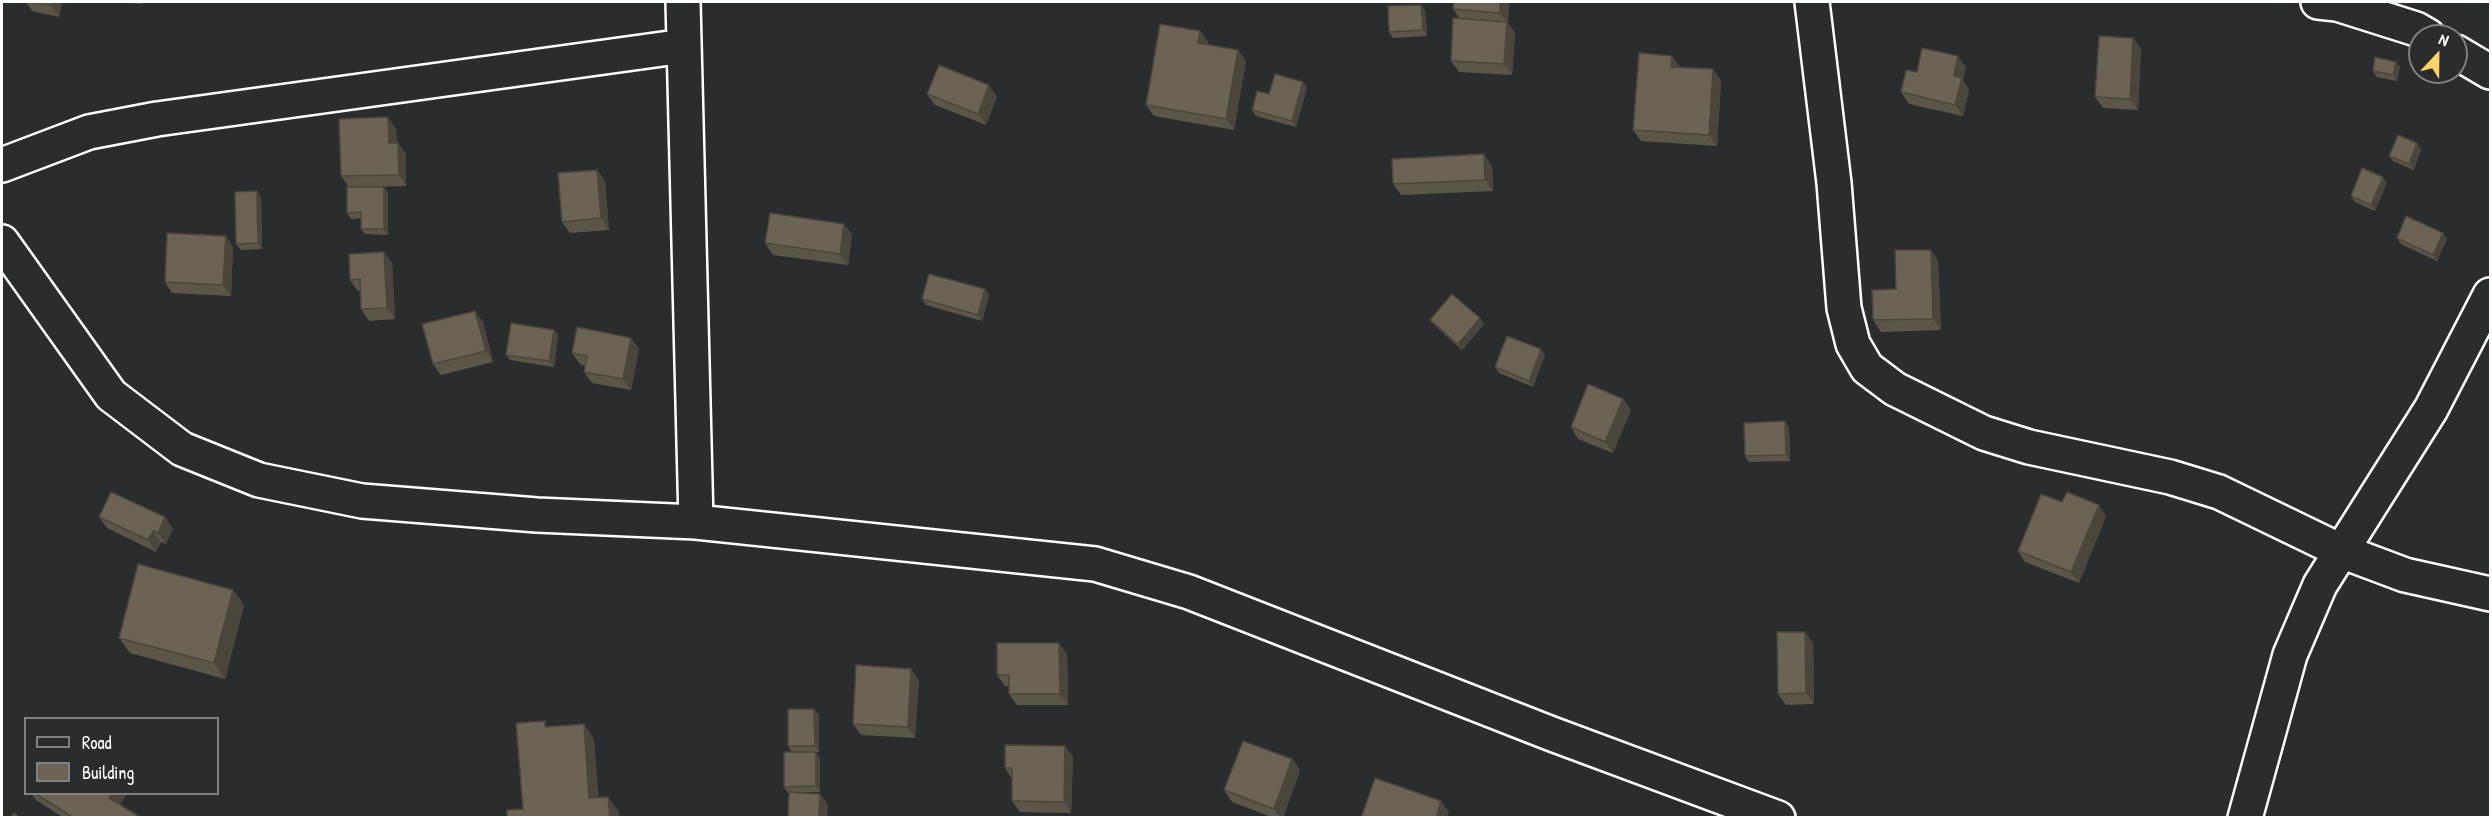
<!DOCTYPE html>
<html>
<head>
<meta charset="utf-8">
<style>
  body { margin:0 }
  #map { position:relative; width:2492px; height:819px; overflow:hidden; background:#2a2d2e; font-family:"Patrick Hand",sans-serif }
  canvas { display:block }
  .frame { position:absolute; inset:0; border:3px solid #fff; pointer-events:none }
  .legend { position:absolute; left:24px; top:717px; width:195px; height:78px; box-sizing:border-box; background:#2a2d2e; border:2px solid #7f8182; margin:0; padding:8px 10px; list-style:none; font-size:18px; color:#fff }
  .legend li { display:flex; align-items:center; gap:12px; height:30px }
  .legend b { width:30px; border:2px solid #7f8182 }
  .north { position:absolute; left:2408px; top:24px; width:60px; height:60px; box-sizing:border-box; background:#2a2d2e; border:2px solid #7f8182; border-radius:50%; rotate:22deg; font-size:16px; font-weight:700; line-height:24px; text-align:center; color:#fff }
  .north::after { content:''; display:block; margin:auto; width:21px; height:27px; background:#ffd166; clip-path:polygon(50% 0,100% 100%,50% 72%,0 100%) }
</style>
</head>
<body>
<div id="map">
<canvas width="2492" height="819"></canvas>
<div class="frame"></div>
<ul class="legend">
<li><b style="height:8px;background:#2a2d2e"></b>Road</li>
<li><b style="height:16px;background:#6b6454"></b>Building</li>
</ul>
<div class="north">N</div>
</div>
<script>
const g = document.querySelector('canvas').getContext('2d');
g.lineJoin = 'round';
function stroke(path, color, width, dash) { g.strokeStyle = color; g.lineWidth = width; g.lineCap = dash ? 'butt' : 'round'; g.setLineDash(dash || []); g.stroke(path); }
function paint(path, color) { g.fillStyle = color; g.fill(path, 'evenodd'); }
const minor = new Path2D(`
  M683,2L696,522
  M1812,2L1834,183L1844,308L1853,344L1867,368L1895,389L1984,433L2029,447L2170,477L2219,492L2341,551L2405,575L2490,594
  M2318,2L2337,4L2416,29L2428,36
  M2456,52L2490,72
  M2,165L89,132L157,119L684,46
  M2,242L111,395L182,449L259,480L362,501L537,515L696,522L1095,564L1189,592L1552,734L1778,818
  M2245,818L2290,655L2320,585L2431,409L2490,295`);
stroke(minor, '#fff', 38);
stroke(minor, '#2a2d2e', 33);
paint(new Path2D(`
  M26,2H62L59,17L32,11Z
  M109,2H142V4Z
  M1509,2L1508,23L1515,33L1512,75L1459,72L1451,61L1459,18L1453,9Z
  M1421,5L1425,10L1427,36L1393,38L1389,32Z
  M1200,31L1208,42L1207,45L1238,50L1246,61L1234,130L1154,116L1146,105Z
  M2133,38L2141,49L2138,110L2103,108L2095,97Z
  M2396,62L2400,67L2397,81L2377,77L2373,71Z
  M1680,67L1721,80L1717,146L1641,141L1633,130Z
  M1966,67L1963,80L1969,90L1963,116L1909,104L1901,92L1917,72Z
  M1303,82L1307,88L1296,127L1256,116L1252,110L1269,94Z
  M927,94L997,96L986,125L935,105Z
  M396,129L397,143H398L406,154V186L366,187H384L388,193V235L365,234L361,229V218L351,219L347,213L349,187L341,176Z
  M2417,143L2421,149L2414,170L2393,161L2389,156Z
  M1492,166L1493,191L1401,195L1393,184Z
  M597,170L605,181L609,230L570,233L562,222Z
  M2387,182L2375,211L2355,202L2351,196Z
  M261,197L262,249L241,250L236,244Z
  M844,224L852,235L848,265L773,255L765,243Z
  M226,236L233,247L231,296L172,293L165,282Z
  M2397,238L2447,239L2437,261L2401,244Z
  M1931,250L1938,261L1941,330L1881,332L1873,320L1896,289Z
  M384,252L392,263L395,319L369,321L361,309L360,291H358L350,280Z
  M985,289L989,295L982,321L926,305L922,299Z
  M475,311L483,322L493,362L441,375L433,364Z
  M1480,318L1484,324L1462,350L1434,325L1430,320Z
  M554,330L558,335L554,367L510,360L506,355Z
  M631,338L639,349L631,390L592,383L584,372L585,366L580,364L572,353Z
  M1545,355L1533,387L1499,373L1495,367Z
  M1623,399L1631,410L1613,453L1578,439L1571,427Z
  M1789,427L1790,461L1749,462L1745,456Z
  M2062,502L2106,516L2079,583L2025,562L2018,551Z
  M99,517L173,528L166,544L161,542L156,552L107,528Z
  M233,590L244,605L225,679L130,653L119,638Z
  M1805,632L1813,643L1814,704L1786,705L1778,694Z
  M1067,654L1068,705H1017L1009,694V686H1005L997,675Z
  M911,669L919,680L915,738L861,735L853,724Z
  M814,709L819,715V752H792L788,746Z
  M1065,746L1073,757L1071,813L1020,812L1012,801V779L1005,768Z
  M820,758V792H802L820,794L828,805L788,793L784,787Z
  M1292,759L1300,770L1283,818H1274L1232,802L1224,790Z
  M32,794H127L120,804L141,818H64L36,800Z`), '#5c5648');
paint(new Path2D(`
  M52,2H62L59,17L51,5Z
  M1500,2H1509L1508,23L1515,33L1512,75L1504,64L1507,23L1500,13Z
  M1421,5L1425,10L1427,36L1423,30Z
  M1200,31L1208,42L1206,54L1198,43Z
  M2133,38L2141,49L2138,110L2130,99Z
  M1238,50L1246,61L1234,130L1226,119Z
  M1672,56L1680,67H1671Z
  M1958,56L1966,67L1963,80L1969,90L1963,116L1955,105L1954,76Z
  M2396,62L2400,67L2397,81L2393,75Z
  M1713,69L1721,80L1717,146L1709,135Z
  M1303,82L1307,88L1296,127L1292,121Z
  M989,85L997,96L986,125L978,114Z
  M388,117L396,129L397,155L389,143Z
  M398,143L406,154V186L399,175Z
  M2417,143L2421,149L2414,170L2409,164Z
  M1484,154L1492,166L1493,191L1485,180Z
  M597,170L605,181L609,230L601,218Z
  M2383,177L2387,182L2375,211L2371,205Z
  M384,187L388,193V235L384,229Z
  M257,191L261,197L262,249L258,243Z
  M844,224L852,235L848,265L840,254Z
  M2443,233L2447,239L2437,261L2433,255Z
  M226,236L233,247L231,296L223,285Z
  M1931,250L1938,261L1941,330L1933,319Z
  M384,252L392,263L395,319L387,308Z
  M985,289L989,295L982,321L978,315Z
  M475,311L483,322L493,362L486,351Z
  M1480,318L1484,324L1462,350L1458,344Z
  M554,330L558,335L554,367L549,361Z
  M631,338L639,349L631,390L623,379Z
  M1541,349L1545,355L1533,387L1529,381Z
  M1623,399L1631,410L1613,453L1605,442Z
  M1785,421L1789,427L1790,461L1786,455Z
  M2099,505L2106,516L2079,583L2071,572Z
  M165,517L173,528L166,544L158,533Z
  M153,531L161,542L156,552L148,540Z
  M233,590L244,605L225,679L214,663Z
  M1805,632L1813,643L1814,704L1806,693Z
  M1059,643L1067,654L1068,705L1060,694Z
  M911,669L919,680L915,738L908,727Z
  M814,709L819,715V752L815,746Z
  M584,724L594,739L600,813L589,798Z
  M1065,746L1073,757L1071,813L1064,802Z
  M816,752L820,758V792L816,786Z
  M1292,759L1300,770L1283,818H1280L1274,809Z
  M112,794H127L117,809L109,798Z
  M820,794L828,805L827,818H819Z
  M608,797L619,812V818H610Z
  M1441,801L1449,812L1447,818H1436Z`), '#4b463b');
const building = new Path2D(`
  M31,2H52L51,5Z
  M1454,2H1500V13L1453,9Z
  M1421,5L1423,30L1389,32L1388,6Z
  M1453,18L1507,22L1504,64L1451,61Z
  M1160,24L1200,31L1198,43L1238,50L1226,119L1146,105Z
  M2099,36L2133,38L2130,99L2095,97Z
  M1922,48L1958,56L1954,76L1962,78L1955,105L1901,92L1906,70L1917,72Z
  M1639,53L1672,56L1671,67L1713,69L1709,135L1633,130Z
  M2375,57L2396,62L2393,75L2373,71Z
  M939,65L989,85L978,114L927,94Z
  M1275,74L1303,82L1292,121L1252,110L1257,91L1269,94Z
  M388,117L389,143H398L399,175L341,176L339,119Z
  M2398,135L2417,143L2409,164L2389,156Z
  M1484,154L1485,180L1393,184L1392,159Z
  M2362,168L2383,177L2371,205L2351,196Z
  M597,170L601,218L562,222L558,173Z
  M347,187H384V229H361V212L347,213Z
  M257,191L258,243L236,244L235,192Z
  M770,213L844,224L840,254L765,243Z
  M2406,216L2443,233L2433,255L2397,238Z
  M167,233L226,236L223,285L165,282Z
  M1895,250H1931L1933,319L1873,320L1872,290L1896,289Z
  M384,252L387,308L361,309L360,279L350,280L349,254Z
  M929,274L985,289L978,315L922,299Z
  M1452,294L1480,318L1458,344L1430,320Z
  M475,311L486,351L433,364L422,324Z
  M511,323L554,330L549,361L506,355Z
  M577,327L631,338L623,379L584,372L587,356L572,353Z
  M1507,336L1541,349L1529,381L1495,367Z
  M1588,384L1623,399L1605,442L1571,427Z
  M1785,421L1786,455L1745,456L1744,423Z
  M111,492L165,517L158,533L153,531L148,540L99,517Z
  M2067,492L2099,505L2071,572L2018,551L2041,494L2062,502Z
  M138,564L233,590L214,663L119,638Z
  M1777,632H1805L1806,693L1778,694Z
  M997,643H1059L1060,694H1009V675H997Z
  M856,665L911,669L908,727L853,724Z
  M788,709H814L815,746H788Z
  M545,721V727L584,724L589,798L608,797L610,818H507V810L523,809L516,723Z
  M1243,741L1292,759L1274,809L1224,790Z
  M1005,745L1065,746L1064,802L1012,801V768H1005Z
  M784,752H816V786L784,787Z
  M1375,778L1441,801L1436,818H1361Z
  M789,792L820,794L819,818H788Z
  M36,794H112L109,798L140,817L74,818Z
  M14,813L20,818H11Z`);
paint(building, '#6b6454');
stroke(building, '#4b463b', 1.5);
</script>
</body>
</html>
